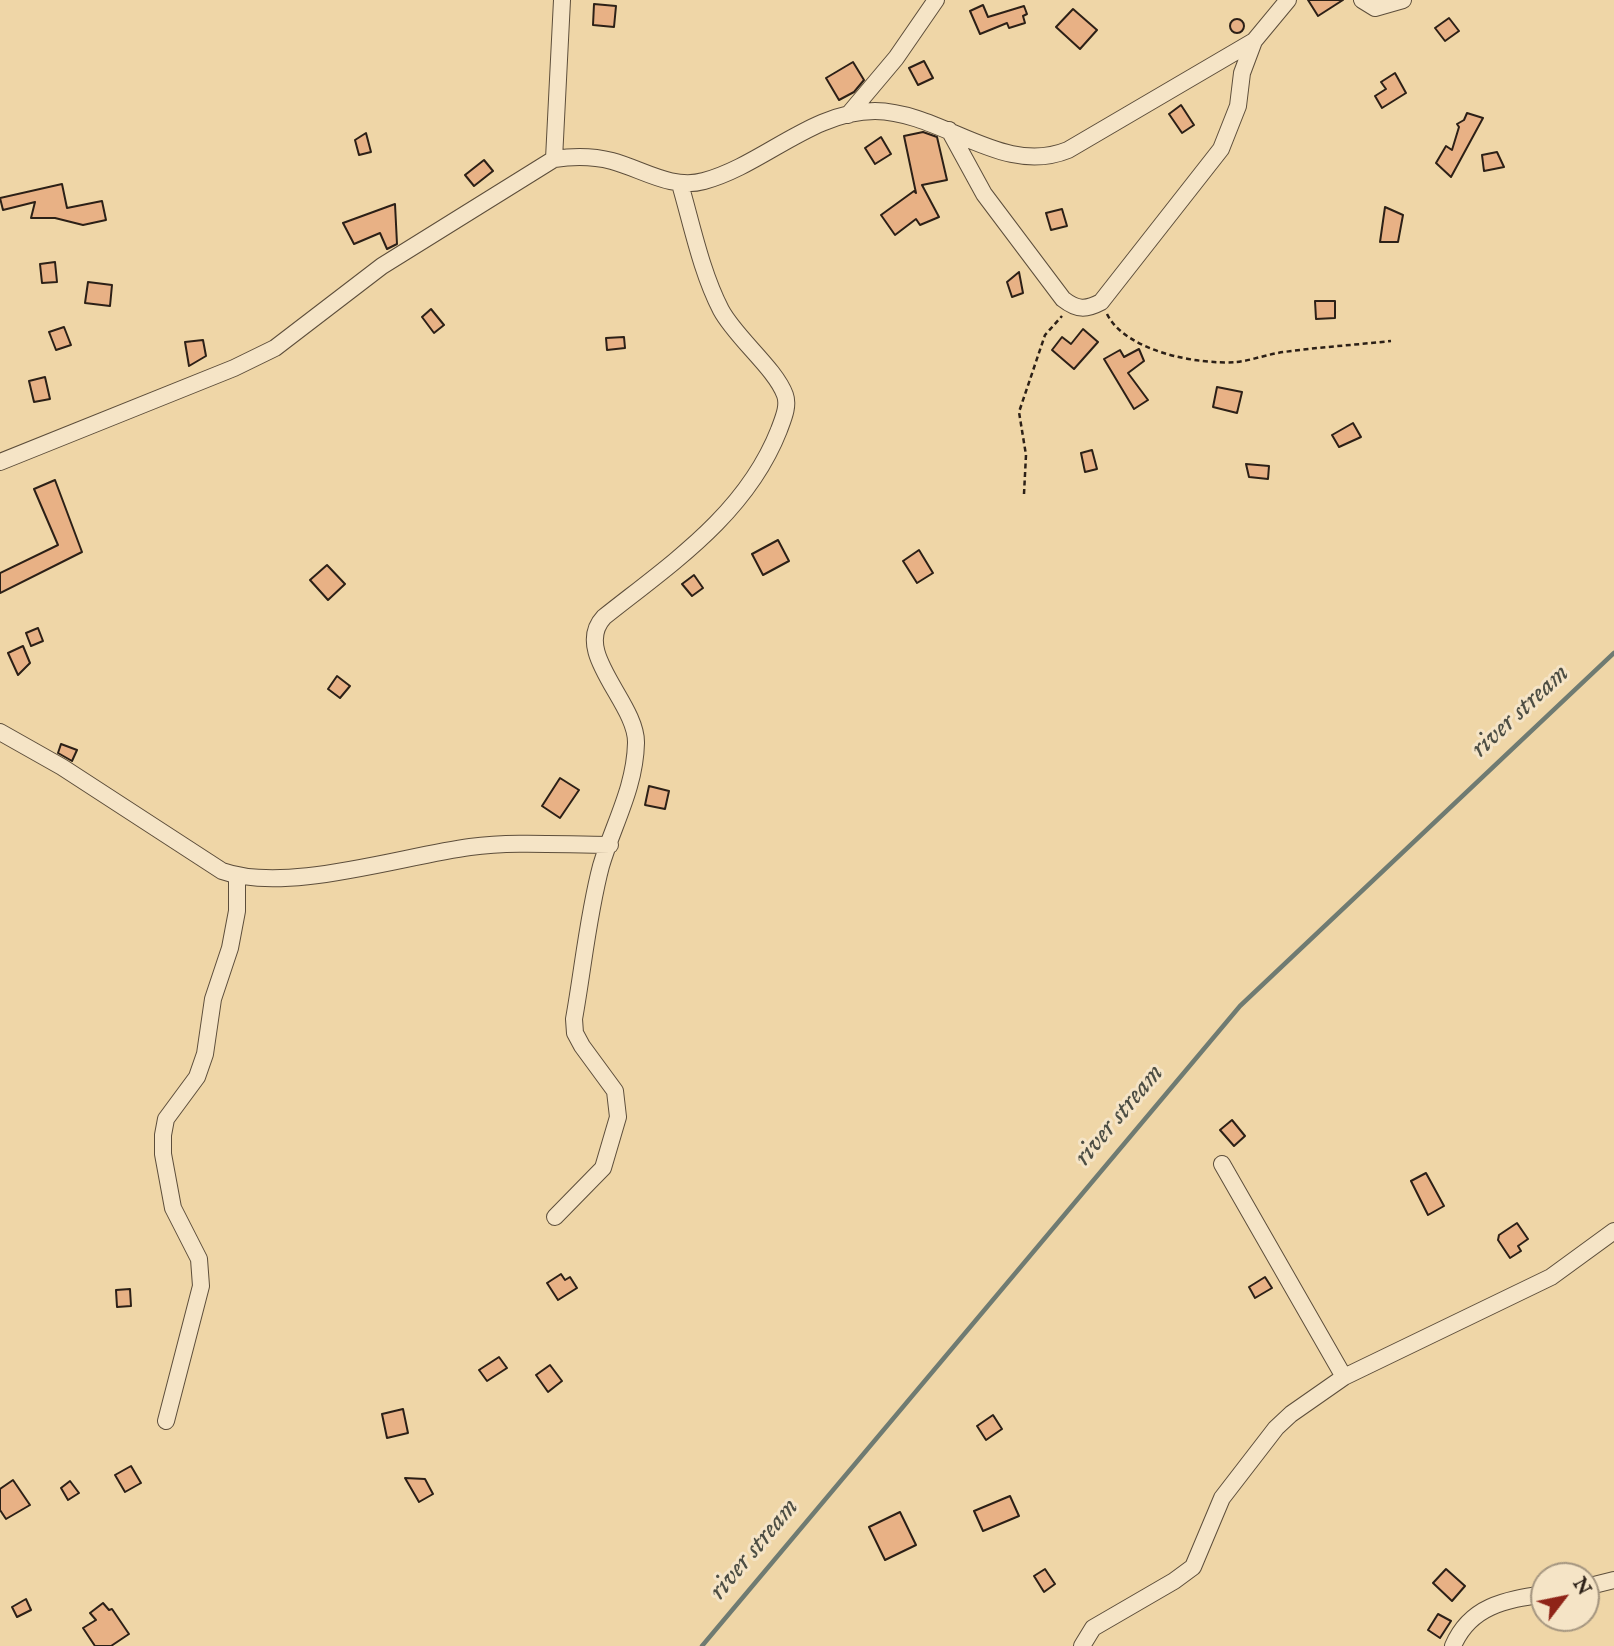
<!DOCTYPE html>
<html>
<head>
<meta charset="utf-8">
<style>
  body { margin:0 }
  #map { position:relative; width:1614px; height:1646px; overflow:hidden; background:#efd6a7; font-family:"IM FELL English",serif }
  canvas { display:block }
  .north { position:absolute; left:1530px; top:1562px; width:70px; height:70px; box-sizing:border-box; background:#f5e4c6; border:2px solid #a59680; border-radius:50%; rotate:58deg; font-size:19px; font-weight:700; line-height:28px; text-align:center; color:#2c2017 }
  .north::after { content:''; display:block; margin:auto; width:24px; height:32px; background:#8f2418; clip-path:polygon(50% 0,100% 100%,50% 72%,0 100%) }
</style>
</head>
<body>
<div id="map">
<canvas width="1614" height="1646"></canvas>
<div class="north">N</div>
</div>
<script>
const g = document.querySelector('canvas').getContext('2d');
g.lineJoin = 'round';
function stroke(path, color, width, dash) { g.strokeStyle = color; g.lineWidth = width; g.lineCap = dash ? 'butt' : 'round'; g.setLineDash(dash || []); g.stroke(path); }
function paint(path, color) { g.fillStyle = color; g.fill(path, 'evenodd'); }
function label(font, color, halo, rows, align = 'center') {
  g.font = font + ' "IM FELL English",serif'; g.lineWidth = 6; g.setLineDash([]); g.textBaseline = 'middle'; g.strokeStyle = halo; g.fillStyle = color; for (const [text, x, y, turn = 0] of rows) {
    g.save(); g.translate(x, y); g.rotate((+turn || 0) * Math.PI / 180); g.textAlign = isNaN(turn) ? turn : align; if (halo) g.strokeText(text, 0, 0); g.fillText(text, 0, 0); g.restore();
  }
}
stroke(new Path2D(`
  M702,1646L1240,1006L1614,653`), '#6f7b72', 4.5);
const building = new Path2D(`
  M1308,0H1343L1318,16Z
  M594,4L616,6L614,27L593,25Z
  M983,5L988,17L1024,6L1027,14L1023,16L1025,23L1009,28L1007,23L980,34L970,11Z
  M1073,9L1097,30L1080,49L1056,27Z
  M1449,18L1459,31L1445,41L1435,28Z
  M1230 26a7 7 0 1 1 14 0a7 7 0 1 1-14 0Z
  M924,61L933,78L918,85L909,68Z
  M853,62L864,80L854,92L839,100L826,78Z
  M1395,73L1406,93L1382,108L1375,96L1386,89L1381,82Z
  M1181,105L1194,125L1182,133L1169,114Z
  M1467,113L1483,118L1451,177L1436,163L1446,146L1452,150L1459,127L1457,124L1464,120Z
  M923,132L937,137L947,180L922,185L939,217L920,225L916,219L895,235L881,215L914,191L916,193L904,136Z
  M366,133L371,152L359,155L355,140Z
  M881,137L891,154L875,164L865,148Z
  M1497,152L1504,167L1484,171L1482,155Z
  M484,160L493,171L474,186L465,175Z
  M62,184L67,208L102,201L106,220L83,225L55,218H31L35,202L3,210L0,198Z
  M395,204L397,244L387,249L380,233L354,244L343,223Z
  M1385,207L1403,215L1398,242H1380Z
  M1062,209L1067,226L1051,230L1046,213Z
  M55,262L57,282L42,283L40,264Z
  M1019,272L1023,293L1012,297L1007,282Z
  M88,282L112,285L110,306L85,303Z
  M1315,301H1335V318L1316,319Z
  M431,309L444,325L434,333L422,317Z
  M64,327L71,345L56,350L49,332Z
  M1083,329L1098,342L1074,369L1052,350L1062,337L1071,344Z
  M624,337L625,348L607,350L606,338Z
  M203,340L206,356L189,366L185,342Z
  M1139,349L1144,361L1128,373L1148,400L1134,409L1104,359L1120,350L1124,357Z
  M45,377L50,399L34,402L29,381Z
  M1217,387L1242,392L1237,413L1213,407Z
  M1353,423L1361,437L1339,447L1332,435Z
  M1092,450L1097,469L1085,472L1081,453Z
  M1246,464L1269,466L1268,479L1249,477Z
  M55,480L82,552L0,593V573L58,545L34,489Z
  M778,540L789,561L763,575L752,554Z
  M919,550L933,573L917,583L903,561Z
  M327,565L345,584L328,600L310,580Z
  M694,575L703,588L692,596L682,584Z
  M38,628L43,641L31,646L26,633Z
  M23,646L30,663L18,675L8,653Z
  M337,676L350,686L340,698L328,689Z
  M61,744L77,750L72,761L58,753Z
  M560,778L579,790L560,818L542,806Z
  M649,786L669,791L665,809L645,805Z
  M1232,1120L1245,1136L1234,1146L1220,1130Z
  M1426,1173L1444,1206L1428,1215L1411,1181Z
  M1517,1223L1528,1239L1518,1246L1521,1251L1510,1258L1498,1240L1499,1235Z
  M561,1274L565,1280L570,1277L577,1288L558,1300L547,1283Z
  M1265,1277L1272,1288L1255,1298L1249,1287Z
  M130,1289L131,1306L117,1307L116,1290Z
  M499,1357L507,1368L487,1381L479,1370Z
  M550,1365L562,1381L548,1392L536,1375Z
  M403,1409L408,1433L387,1438L382,1414Z
  M993,1415L1002,1429L986,1440L977,1426Z
  M131,1466L141,1483L125,1492L115,1475Z
  M405,1478L425,1479L433,1494L419,1502Z
  M13,1480L30,1505L6,1519L0,1510V1489Z
  M70,1481L79,1493L68,1500L61,1488Z
  M1010,1496L1019,1516L983,1531L974,1511Z
  M900,1512L916,1545L885,1560L869,1527Z
  M1045,1569L1055,1584L1044,1592L1034,1576Z
  M1446,1569L1465,1586L1452,1601L1433,1583Z
  M26,1599L31,1610L17,1617L12,1607Z
  M103,1603L109,1610L112,1609L129,1634L111,1646H95L83,1628L96,1620L90,1613Z
  M1438,1614L1451,1621L1440,1638L1428,1630Z`);
paint(building, '#e8b185');
stroke(building, '#2c2017', 2);
const minor = new Path2D(`
  M1362,0L1375,8L1403,0
  M848,115L896,58L936,0
  M949,130L984,194L1063,299C1077,310 1086,310 1101,302L1221,149L1238,106L1242,73L1254,41
  M554,159L562,0
  M0,462L234,368L275,348L382,266L554,159C574,156 593,156 612,161C642,169 672,190 704,181C763,165 812,111 875,111C943,112 1002,177 1068,150L1254,41L1288,0
  M0,732L62,767L222,871C286,894 402,856 470,847C515,841 564,845 610,845
  M1222,1164L1344,1377
  M555,1217L603,1168L618,1117L615,1091L582,1046L575,1033L574,1019C583,969 588,915 601,866C613,825 635,788 636,743C637,703 571,652 604,617C672,563 746,514 779,430C783,419 789,406 785,395C775,368 736,338 721,310C701,271 692,225 680,184
  M166,1421L201,1286L199,1259L173,1208L163,1154V1135L166,1119L197,1077L205,1054L213,999L230,948L237,911V877
  M1586,1587L1614,1580
  M1082,1646L1093,1628L1174,1581L1193,1567L1222,1498L1276,1428L1291,1414L1344,1377L1551,1277L1614,1231
  M1453,1646C1470,1606 1505,1600 1544,1594`);
stroke(minor, '#5d4e3b', 18);
stroke(new Path2D(`
  M1107,314C1126,352 1199,365 1237,362C1253,360 1268,354 1284,352C1319,347 1355,345 1391,341
  M1024,494L1026,455L1019,412L1045,335L1062,316`), '#2c2017', 2.5, [5, 3.5]);
stroke(minor, '#f5e4c6', 16);
label('italic 28px', '#4d4e44', '#f5e4c6', [
  ["river stream",1521,712,-43],
  ["river stream",1120,1116,-50],
  ["river stream",755,1550,-50]
]);
</script>
</body>
</html>
